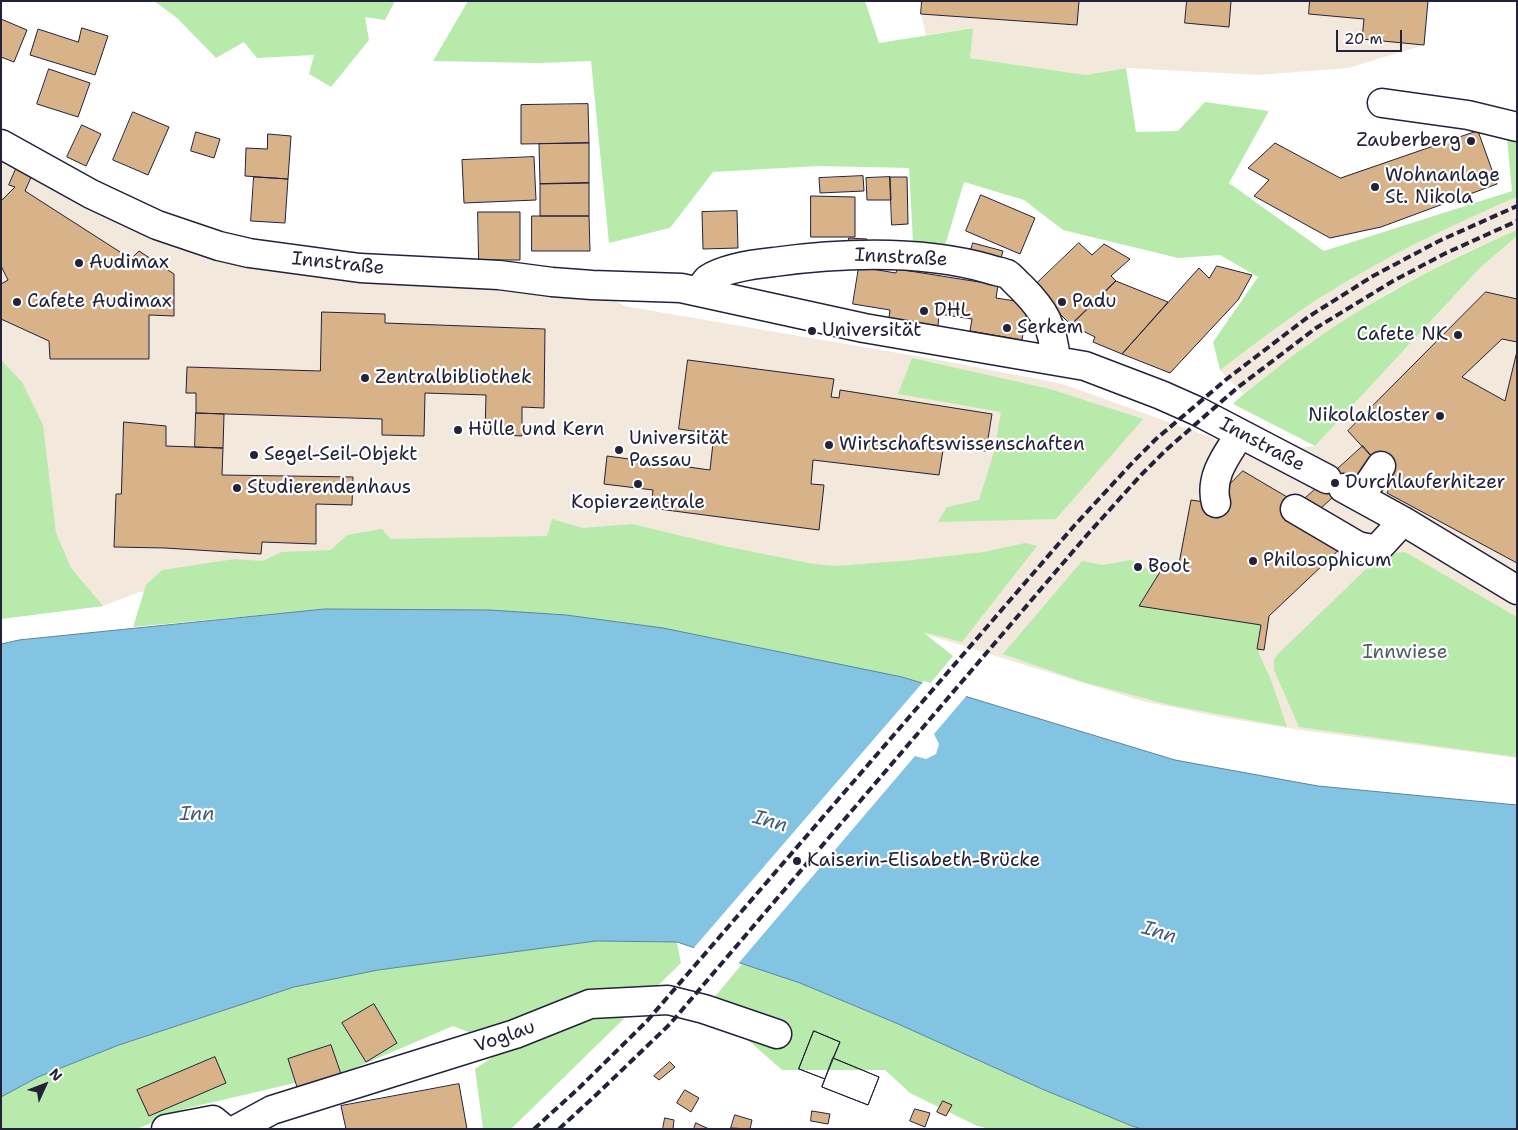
<!DOCTYPE html>
<html>
<head>
<meta charset="utf-8">
<style>
  body { margin:0 }
  #map { position:relative; width:1518px; height:1130px; overflow:hidden; background:#fff; font-family:"Shantell Sans",sans-serif }
  canvas { display:block }
  .frame { position:absolute; inset:0; border:2px solid #22223b; pointer-events:none }
  .north { position:absolute; left:20px; top:1060px; width:50px; height:50px; -webkit-text-stroke:4px #fff; paint-order:stroke; rotate:47deg; font-size:14px; font-weight:700; line-height:20px; text-align:center; color:#22223b }
  .north::after { content:''; display:block; margin:auto; width:18px; height:22px; background:#22223b; clip-path:polygon(50% 0,100% 100%,50% 72%,0 100%) }
  .scale { position:absolute; left:1336px; top:30px; width:66px; height:22px; box-sizing:border-box; border:2px solid #22223b; border-top:0; padding-left:6px; font-size:15px; line-height:18px; white-space:nowrap; color:#22223b; -webkit-text-stroke:4px #fff; paint-order:stroke }
</style>
</head>
<body>
<div id="map">
<canvas width="1518" height="1130"></canvas>
<div class="frame"></div>
<div class="north">N</div>
<div class="scale">20 m</div>
</div>
<script>
const g = document.querySelector('canvas').getContext('2d');
g.lineJoin = 'round';
function paint(path, color) { g.fillStyle = color; g.fill(path, 'evenodd'); }
function stroke(path, color, width, dash) { g.strokeStyle = color; g.lineWidth = width; g.lineCap = dash ? 'butt' : 'round'; g.setLineDash(dash || []); g.stroke(path); }
function label(font, color, halo, rows, align = 'center') {
  g.font = font + ' "Shantell Sans",sans-serif'; g.lineWidth = 4.5; g.setLineDash([]); g.textBaseline = 'middle'; g.strokeStyle = halo; g.fillStyle = color; for (const [text, x, y, turn = 0] of rows) {
    g.save(); g.translate(x, y); g.rotate((+turn || 0) * Math.PI / 180); g.textAlign = isNaN(turn) ? turn : align; if (halo) g.strokeText(text, 0, 0); g.fillText(text, 0, 0); g.restore();
  }
}
paint(new Path2D(`
  M922,1H1428L1424,45L1348,68L1259,75L1126,68L1086,75L970,58L972,28L926,35L921,14Z
  M1,145L195,239L592,285L624,306L939,360L1063,384L1213,438L1244,455L1315,446L1480,268L1517,236V758L1301,730L1225,718L1142,701L908,629L341,581L139,592L103,606L1,619Z
  M1517,197V230L1469,251L1389,292L1308,344L1243,394L1220,370L1287,319L1368,268L1452,225Z`), '#f3e8dc');
paint(new Path2D(`
  M154,1H395L385,20L365,17L369,40L331,87L309,74L314,55L257,58L244,42L216,58L177,18Z
  M468,1H865L879,43L973,28L970,58L1086,75L1126,68L1136,132L1178,131L1205,102L1269,111L1229,183L1324,251L1512,191L1507,139L1517,140V197C1452,225 1388,255 1328,293C1290,316 1255,344 1220,370L1213,342L1258,277L1220,255L1178,258L1063,230L1024,200L964,182L945,246L913,241L909,168L819,166L713,172L670,228L609,243L591,61L538,63L433,61Z
  M1517,230V236L1480,268L1315,446L1233,404C1248,389 1266,377 1283,363C1355,308 1434,266 1517,230Z
  M912,358L1050,389L1143,419L1056,519L938,522L947,507L979,500L994,452L1001,412L898,394Z
  M1,360L22,382L43,425L56,533L71,568L103,606L1,619Z
  M552,519L583,528L632,524L724,546L814,564L837,566L913,560L983,552L1025,543L1037,546L962,642L923,632L953,656L929,685L902,677L663,628L566,615L490,610L325,609L133,627L146,585L162,570L235,559L262,561L282,552L331,550L347,535L382,529L390,539L547,536Z
  M1405,552L1517,617V757L1299,727L1274,670V659L1279,653L1365,570L1394,553Z
  M1131,560L1158,575L1139,606L1261,625L1257,649L1271,680L1287,727L1170,705L1083,682L1003,654L1082,561L1103,565Z
  M596,941L677,942L681,963L511,1129H483L475,1069L507,1047L453,1026L350,1070L184,1109L137,1129H1V1097L38,1077L119,1045L294,987L378,970Z
  M742,964L800,983L896,1023L1042,1089L1132,1126L1142,1129H990L977,1126L910,1093L885,1070H782L708,1005Z`), '#b8ebab');
const water = new Path2D(`
  M325,609L490,610L566,615L663,628L902,677L1175,760L1318,786L1517,805V1129H1142L1132,1126L1042,1089L896,1023L800,983L677,942L596,941L378,970L294,987L119,1045L38,1077L1,1097V644L19,640Z`);
paint(water, '#83c4e3');
stroke(water, '#5c83a0', 1);
paint(new Path2D(`
  M924,681L968,694L934,734L939,744L936,754L926,759L915,756L737,965L692,950Z`), '#fff');
const building = new Path2D(`
  M922,1H1079L1077,25L921,14Z
  M1187,1H1231L1229,27L1185,23Z
  M1310,1H1428L1424,45L1362,39L1364,19L1309,14Z
  M1,19L27,30L14,62L1,57Z
  M82,28L108,36L95,75L30,55L38,29L78,42Z
  M49,69L90,83L78,117L37,104Z
  M588,104L589,143L521,144V105Z
  M133,112L169,127L148,175L113,160Z
  M82,125L101,134L86,166L67,157Z
  M1478,131L1497,184L1381,227L1330,238L1254,196L1269,180L1248,168L1275,143L1340,178Z
  M196,132L220,139L214,158L191,151Z
  M268,134L291,136L288,179L245,176L246,148L267,149Z
  M589,143V183L540,184L539,144Z
  M534,157L536,200L464,203L462,160Z
  M16,169L32,175L25,191L131,259L139,251L174,274V316L149,315V359H50L49,341L1,319V284L8,280L1,266V201L15,187L9,185Z
  M863,176L864,191L820,193L819,178Z
  M254,177L288,179L285,223L251,221Z
  M890,177H907L908,224L892,225Z
  M890,177L891,200H867L866,178Z
  M589,183V216H540V184Z
  M981,195L1035,218L1020,254L966,231Z
  M811,196L855,197V237H811Z
  M737,211L738,248L703,249L702,212Z
  M478,212H520V260H479Z
  M532,216H589L590,251H532Z
  M849,238L867,239L866,249L849,248Z
  M973,243L1003,251L1000,262L970,254Z
  M1079,243L1092,255L1104,244L1130,259L1111,276L1116,281L1071,325L1033,287Z
  M1217,266L1252,275L1238,300L1170,373L1122,354L1199,268L1209,278Z
  M859,267L896,273L897,269L998,285L996,298L1028,303L1022,340L970,331L972,319L939,314L938,326L889,318L890,310L853,304Z
  M1116,281L1168,302L1122,354L1093,342L1095,337L1071,325Z
  M1486,292L1517,299V342L1502,339L1462,377L1505,401L1517,351V563L1387,493L1393,480L1348,431Z
  M322,312L385,314V323L545,329L544,408L522,407V436L485,434L486,395L425,393L424,436L382,435V419L196,413V393H186L187,367L320,371Z
  M688,360L834,379L831,397L839,398L840,390L992,414L986,451L944,444L939,475L813,460L811,484L824,485L819,530L651,508L653,490L604,484L607,456L710,470L714,434L679,429Z
  M196,413L224,414L223,448L195,447Z
  M124,422L166,426V446L223,448L222,475L353,477L352,505L316,504V544L262,542L261,554L165,548L114,547L116,494H121Z
  M1363,446L1374,459L1306,522L1299,504Z
  M1243,471L1299,504L1345,544L1269,616L1264,650L1257,649L1261,625L1139,606L1163,567L1178,569L1191,500L1211,503Z
  M374,1004L397,1043L366,1062L342,1023Z
  M814,1031L840,1042L833,1058L879,1077L868,1105L822,1087L825,1079L799,1069Z
  M814,1031L840,1042L825,1079L799,1069Z
  M331,1045L341,1074L297,1087L288,1059Z
  M215,1057L226,1083L149,1116L137,1090Z
  M833,1058L879,1077L868,1105L822,1087Z
  M670,1062L675,1067L659,1080L654,1076Z
  M459,1084L467,1129H346L341,1106Z
  M685,1090L699,1098L691,1112L677,1103Z
  M943,1101L952,1105L946,1116L937,1112Z
  M915,1109L930,1113L925,1127L910,1121Z
  M812,1111L830,1114L828,1124L811,1121Z
  M735,1115L752,1120L750,1129L731,1128Z
  M665,1118L674,1120L673,1129H663Z
  M696,1123L709,1129H694Z`);
paint(building, '#d8b289');
stroke(building, '#22223b', 1);
const minor = new Path2D(`
  M1382,103L1468,115L1517,127
  M1,144L91,194L157,225L219,246L249,253L360,268L499,275L552,282L592,285L681,288L864,328L1085,366L1161,395L1197,411L1327,479
  M699,291C702,287 705,282 708,279C725,268 754,264 774,262C842,253 922,250 989,269C994,271 1002,272 1007,274C1012,277 1016,283 1021,287C1046,312 1052,325 1056,360
  M1343,488L1403,521L1517,590
  M1360,497L1381,466
  M1216,503C1209,476 1227,455 1240,434
  M1295,509L1358,546C1366,548 1372,550 1379,547L1403,521
  M166,1129L213,1120L224,1129
  M237,1129L272,1110L515,1034L590,1004L668,1000L704,1009L777,1034`);
stroke(minor, '#22223b', 31);
stroke(minor, '#fff', 28);
stroke(new Path2D(`
  M534,1129L579,1088L647,1021L1074,526L1133,462L1156,439L1228,378L1308,317L1373,276L1439,241L1517,206
  M559,1129L597,1094L670,1024L1087,535L1141,475L1166,450L1237,388L1316,328L1393,281L1446,253L1517,221`), '#22223b', 4, [8, 4]);
for (const [x, y, r, color] of [
  [1471,141,5,"#22223b"],
  [1375,187,5,"#22223b"],
  [79,263,5,"#22223b"],
  [17,302,5,"#22223b"],
  [1062,302,5,"#22223b"],
  [924,311,5,"#22223b"],
  [1007,328,5,"#22223b"],
  [812,331,5,"#22223b"],
  [1458,335,5,"#22223b"],
  [365,378,5,"#22223b"],
  [1440,416,5,"#22223b"],
  [458,430,5,"#22223b"],
  [829,445,5,"#22223b"],
  [619,450,5,"#22223b"],
  [254,455,5,"#22223b"],
  [1335,483,5,"#22223b"],
  [638,484,5,"#22223b"],
  [237,488,5,"#22223b"],
  [1253,561,5,"#22223b"],
  [1138,567,5,"#22223b"],
  [797,861,5,"#22223b"]
]) { const dot = new Path2D(); dot.arc(x, y, r, 0, 2 * Math.PI); g.fillStyle = color; g.fill(dot); stroke(dot, '#fff', 2); }
label('19px', '#22223b', '#fff', [
  ["Zauberberg",1461,141,"right"],
  ["Wohnanlage",1385,176],
  ["St. Nikola",1385,198],
  ["Audimax",89,263],
  ["Cafete Audimax",27,302],
  ["Padu",1072,302],
  ["DHL",934,311],
  ["Serkem",1017,328],
  ["Universität",822,331],
  ["Cafete NK",1448,335,"right"],
  ["Zentralbibliothek",375,378],
  ["Nikolakloster",1430,416,"right"],
  ["Hülle und Kern",468,430],
  ["Universität",629,439],
  ["Passau",629,461],
  ["Wirtschaftswissenschaften",839,445],
  ["Segel-Seil-Objekt",264,455],
  ["Durchlauferhitzer",1345,483],
  ["Studierendenhaus",247,488],
  ["Kopierzentrale",638,503,"center"],
  ["Philosophicum",1263,561],
  ["Boot",1148,567],
  ["Kaiserin-Elisabeth-Brücke",807,861]
], 'left');
label('19px', '#22223b', '#fff', [
  ["Innstraße",901,258,3],
  ["Innstraße",338,264,6],
  ["Innstraße",1262,445,28],
  ["Voglau",505,1037,-19]
]);
label('19px', '#4f5e5d', '#fff', [
  ["Innwiese",1405,653]
]);
label('italic 20px', '#445b76', '#fff', [
  ["Inn",197,815],
  ["Inn",770,822,16],
  ["Inn",1159,933,17]
]);
</script>
</body>
</html>
